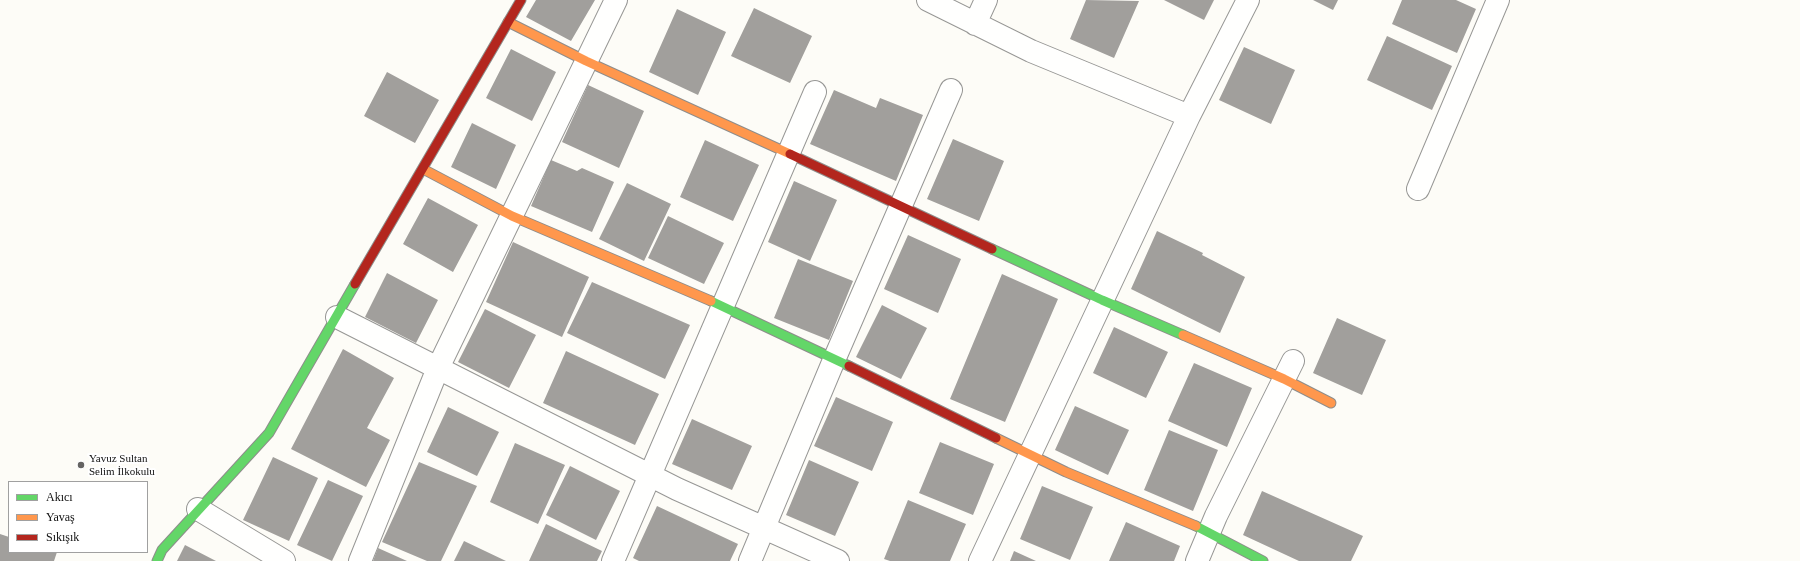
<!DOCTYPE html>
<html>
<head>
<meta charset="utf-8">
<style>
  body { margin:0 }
  #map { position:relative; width:1800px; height:561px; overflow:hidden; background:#fdfcf7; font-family:Georgia,serif }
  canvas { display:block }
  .legend { position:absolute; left:8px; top:481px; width:140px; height:72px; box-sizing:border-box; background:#fff; border:1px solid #a0a0a0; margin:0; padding:5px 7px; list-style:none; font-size:12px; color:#111 }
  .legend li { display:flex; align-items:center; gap:8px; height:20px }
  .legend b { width:20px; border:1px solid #a0a0a0 }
</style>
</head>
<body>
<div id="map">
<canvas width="1800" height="561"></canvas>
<ul class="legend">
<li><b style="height:5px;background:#63d668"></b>Akıcı</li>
<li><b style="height:5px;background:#ff974d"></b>Yavaş</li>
<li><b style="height:5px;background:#b3261e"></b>Sıkışık</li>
</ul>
</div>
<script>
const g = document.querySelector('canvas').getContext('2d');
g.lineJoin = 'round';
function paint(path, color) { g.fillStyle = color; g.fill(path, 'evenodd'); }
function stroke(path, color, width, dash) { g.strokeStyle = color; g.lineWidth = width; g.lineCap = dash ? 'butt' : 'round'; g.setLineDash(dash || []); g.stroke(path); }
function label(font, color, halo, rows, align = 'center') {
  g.font = font + ' Georgia,serif'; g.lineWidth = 4; g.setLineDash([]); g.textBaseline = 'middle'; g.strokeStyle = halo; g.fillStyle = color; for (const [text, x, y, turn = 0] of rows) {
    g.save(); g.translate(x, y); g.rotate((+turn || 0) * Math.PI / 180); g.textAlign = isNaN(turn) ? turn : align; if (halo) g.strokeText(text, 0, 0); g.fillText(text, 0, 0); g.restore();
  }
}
paint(new Path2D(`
  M536,0H595L571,41L526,17Z
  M1086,0L1139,1L1114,58L1070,39Z
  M1164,0H1214L1204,20Z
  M1313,0H1338L1333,10Z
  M1402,0H1456L1476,9L1457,53L1392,24Z
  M754,8L812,36L790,83L731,56Z
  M677,9L726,32L698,95L649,72Z
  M1387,36L1452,66L1432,110L1367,80Z
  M1244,47L1295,70L1271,124L1219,100Z
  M511,49L556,72L532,121L486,98Z
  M387,72L439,100L415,143L364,116Z
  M588,85L644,111L619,168L562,142Z
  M834,90L876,108L880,98L923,115L896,181L810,144Z
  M472,123L516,145L496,189L451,167Z
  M953,139L1004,161L979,221L927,199Z
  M705,140L759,165L733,221L680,197Z
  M551,160L577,171L582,168L614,182L592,232L531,206Z
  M794,181L837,200L810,261L768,242Z
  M627,183L671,204L644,261L599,239Z
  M428,198L478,225L453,272L403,244Z
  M668,216L724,243L704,284L648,258Z
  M1157,231L1203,253L1202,255L1245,277L1220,333L1131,289Z
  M908,235L961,259L938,313L884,289Z
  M513,242L589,277L562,337L486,302Z
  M798,259L853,281L829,340L774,318Z
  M387,273L438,300L416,343L365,317Z
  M1002,274L1058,299L1005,422L950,399Z
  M592,282L690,325L665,379L567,333Z
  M882,305L927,328L901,379L856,357Z
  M485,309L536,335L509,388L458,362Z
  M1337,318L1386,340L1362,395L1313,373Z
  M1114,327L1168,352L1146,398L1093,373Z
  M343,349L394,378L367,428L390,440L366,487L291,449Z
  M566,351L659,394L635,445L543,403Z
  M1194,363L1252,388L1227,447L1168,421Z
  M836,397L893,422L872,471L814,446Z
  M1075,406L1129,430L1108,475L1055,450Z
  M448,407L499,432L477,476L427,452Z
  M692,419L752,446L732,490L672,464Z
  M1169,430L1218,450L1193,511L1144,490Z
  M940,442L994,464L973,515L919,493Z
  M515,443L565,465L538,524L490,502Z
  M273,457L318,478L289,541L243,520Z
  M809,460L859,482L835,536L786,515Z
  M419,462L477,486L441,561H427L382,542Z
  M570,466L620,491L596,540L546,515Z
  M328,480L363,496L332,561L297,545Z
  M1042,486L1093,507L1070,560L1020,539Z
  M1262,491L1363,536L1351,561H1299L1243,535Z
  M908,500L966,524L950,561H890L884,559Z
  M657,506L738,544L730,561H639L633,558Z
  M1126,522L1180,546L1174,561H1109Z
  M546,524L602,551L597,561H529Z
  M0,534L9,537V552H57L54,561H0Z
  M464,541L506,561H454Z
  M185,545L216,561H177Z
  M378,548L407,561H373Z
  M1014,551L1036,561H1010Z`), '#a19f9c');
const street = new Path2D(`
  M928,0L1031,51L1189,116
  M975,24L986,0
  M1418,189L1498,0
  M337,317L677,489L838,561
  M198,509L284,561
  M360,561L438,368L616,0
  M613,561L815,92
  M750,561L834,360L951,90
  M980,561L1189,116L1248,0
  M1197,561L1216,516L1293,361`);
const fast = new Path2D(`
  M992,249L1102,300L1183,335
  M711,301L849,366
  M1196,526L1263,561
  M157,561L162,550L269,433L355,284`);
const slow = new Path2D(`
  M508,22L586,61L790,154
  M423,169L512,216L711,301
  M1183,335L1284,379L1331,403
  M996,438L1066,472L1196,526`);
const jam = new Path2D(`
  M790,154L992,249
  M355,284L521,0
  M849,366L996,438`);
stroke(street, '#979795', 24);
stroke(fast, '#8e8d8b', 11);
stroke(slow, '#8e8d8b', 11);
stroke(jam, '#8e8d8b', 11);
stroke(street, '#fffffe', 22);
stroke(fast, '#63d668', 9);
stroke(slow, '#ff974d', 9);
stroke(jam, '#b3261e', 9);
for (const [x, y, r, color] of [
  [81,465,4,"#646362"]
]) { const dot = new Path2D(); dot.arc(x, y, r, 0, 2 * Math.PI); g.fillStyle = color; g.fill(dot); stroke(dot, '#fff', 1.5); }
label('11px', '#111', '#fff', [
  ["Yavuz Sultan",89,459],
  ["Selim İlkokulu",89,472]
], 'left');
</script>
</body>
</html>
